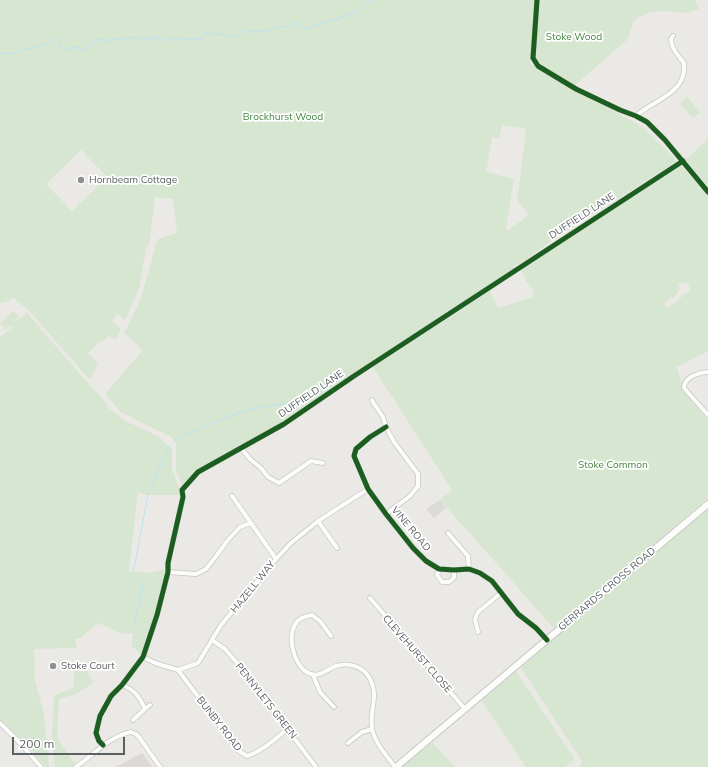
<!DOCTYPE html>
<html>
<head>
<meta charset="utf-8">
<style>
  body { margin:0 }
  #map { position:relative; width:708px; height:767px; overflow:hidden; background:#ebe9e5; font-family:Mulish,sans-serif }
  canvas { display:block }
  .scale { position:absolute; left:12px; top:737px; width:113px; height:18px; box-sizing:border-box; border:2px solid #5b6063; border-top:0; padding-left:5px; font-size:12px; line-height:14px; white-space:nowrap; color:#5b6063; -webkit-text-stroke:3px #fff; paint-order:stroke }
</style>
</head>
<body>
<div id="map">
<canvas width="708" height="767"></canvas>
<div class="scale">200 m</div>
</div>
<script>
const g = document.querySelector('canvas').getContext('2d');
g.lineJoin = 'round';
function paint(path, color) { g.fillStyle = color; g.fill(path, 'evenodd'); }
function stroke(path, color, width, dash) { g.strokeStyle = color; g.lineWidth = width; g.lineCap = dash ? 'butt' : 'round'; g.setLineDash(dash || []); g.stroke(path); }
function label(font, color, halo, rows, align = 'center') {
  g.font = font + ' Mulish,sans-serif'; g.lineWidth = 3.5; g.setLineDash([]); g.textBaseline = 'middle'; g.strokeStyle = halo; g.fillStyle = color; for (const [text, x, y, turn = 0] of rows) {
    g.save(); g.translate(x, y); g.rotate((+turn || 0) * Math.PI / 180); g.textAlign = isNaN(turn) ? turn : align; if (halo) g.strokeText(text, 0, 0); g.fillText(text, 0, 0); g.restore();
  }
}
paint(new Path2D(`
  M440,500L446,508L434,518L426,509Z`), '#dcdad7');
paint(new Path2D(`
  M142,753L153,767H115L131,759Z`), '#ddd9d5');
paint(new Path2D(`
  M0,0H535L532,56L530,64L641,126L674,157L676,162L550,242L528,258L513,267L514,269L440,317L367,367L314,400L251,442L202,467L191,476L182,485L176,470V443L171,437L121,412L105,394L143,350L124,333L140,301L156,245L158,239L177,233L173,199L155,197L149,246L146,247L139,289L125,321L117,314L112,321L120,328V332L115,340L109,336L98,344L88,353L98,363L92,378L89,379L29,311L13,297L8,301L0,303ZM502,125L526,129L520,180L517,200L529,215L509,230L506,229L514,179L486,172L492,137L499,139ZM81,150L107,177L72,211L46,184Z
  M539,0H695L699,9L685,13L666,11L650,12L637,18L633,22L628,39L575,85L545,68C541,64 536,61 535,55Z
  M687,97L700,112L693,118L680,104Z
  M708,139V186L685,160Z
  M681,165L708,196V351L677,367L683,389L708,420V498L554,629L499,566L440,500L452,490L373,367L490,291L498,308L532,298L534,295L532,291L533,289L525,280L526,278L520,269L678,166ZM689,282L687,284L691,289L668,308L664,304L671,297L673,299L680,288L677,284Z
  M13,311L19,317L13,323L27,313L86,381L101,397L109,408L126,421L158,436L172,449V468L181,495H145L138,492L129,571L148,573L162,570L166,571L156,615L142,656L131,645L133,633L122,634L99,623L79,639L75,638L77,648L34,649L35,681L44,714L49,767H46L27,745L0,720V673L13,676L0,673V337L12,327L11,325L6,330L0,323Z
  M708,508V767H579L582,761L521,668L554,638Z
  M85,666L93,683L76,694L59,699L57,737L75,764L72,767H55L52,737L54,696L74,687V667Z
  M516,671L565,745L575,759L565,767H526L481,700Z
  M432,742L455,767H402L406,764Z`), '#d7e6d1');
stroke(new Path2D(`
  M0,53L11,54L24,49L33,48L49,43L56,38L58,39L61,47L65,50C73,47 75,46 83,50L97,40L103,39L106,42L109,40H113L136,37L139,40L143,38L154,40L155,36L167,41C178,34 193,44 204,37V32L209,34H221L228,37L233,35L237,36L247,30L252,32L270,30L279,26L285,27L297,22L302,27L307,29L330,20H335L357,11L371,1L374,0
  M175,441V439L241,412L264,407L307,400L339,378
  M129,628L134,624L143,587L133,574L148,494L164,457L171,445`), '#bbe3f3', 1);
const street = new Path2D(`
  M537,0L533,58L538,66L576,89L620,110L636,116L647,122L665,140L708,192
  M636,116C650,102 684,94 684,69C684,69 684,64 684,63C683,61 681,60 680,58C675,52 671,46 671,39L673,36
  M708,372C698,373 684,377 684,388L708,415
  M372,400L374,404L377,408L383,417L386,427L394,442L418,474V486L410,496L386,514
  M386,427L370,437L356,449L354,456L368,489L386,514L413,548L426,561L439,569L454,570L469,569L480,573L492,581L518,614L536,628L547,640
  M241,448L250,459L261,468L268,477L279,483L311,461L323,463
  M232,496L251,523L276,559
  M318,521L337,548
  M448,533L468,556L469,569
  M439,569L437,575L442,582H449L454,578V570
  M168,572L181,573L196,574L206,569L217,555L227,541L240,527L251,523
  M370,598L465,709
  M478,632L475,619L478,612L501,593
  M331,636L320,621L312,615C306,616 299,618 296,623C287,636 293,661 305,671C318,680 325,670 336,666C348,662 362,666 369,677C380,696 369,709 372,728C374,742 387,756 395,767
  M212,640L225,649L237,663L316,767
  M143,657L155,663L178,670L198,663L221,625L276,559L291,543L318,521L368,489
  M178,670L239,751L247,756C261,752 276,739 287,729
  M313,675L320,692L334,707
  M122,685C135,690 139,696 145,709L133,720
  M145,709L150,705
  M0,723L21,744L41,767
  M348,743L362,732L372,729
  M103,745L99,741L96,733L100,716L111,696L122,685L143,657L157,615L168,572V563L183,497L182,490L198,472L284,424L354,376L683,161
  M76,767C93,755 110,736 131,732L136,734L139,737L160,767`);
const secondary = new Path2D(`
  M396,767L708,504`);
stroke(street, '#c7c7c6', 5.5);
stroke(secondary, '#c6c6c6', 8);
stroke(street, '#fcfcfb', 4);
stroke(secondary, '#fcfcfb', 6);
stroke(new Path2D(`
  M537,0L533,58L538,66L576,89L620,110L636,116L647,122L665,140L708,192
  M386,427L370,437L356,449L354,456L368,489L386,514L413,548L426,561L439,569L454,570L469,569L480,573L492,581L518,614L536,628L547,640
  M103,745L99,741L96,733L100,716L111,696L122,685L143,657L157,615L168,572V563L183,497L182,490L198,472L284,424L354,376L683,161`), '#1b5e20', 5);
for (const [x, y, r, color] of [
  [81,180,4,"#8d9090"],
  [53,666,4,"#8d9090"]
]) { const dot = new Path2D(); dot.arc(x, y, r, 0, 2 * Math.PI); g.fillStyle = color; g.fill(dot); stroke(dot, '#fff', 1.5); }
label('10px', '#41833b', '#fff', [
  ["Stoke Wood",574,37],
  ["Brockhurst Wood",283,117],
  ["Stoke Common",613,465]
]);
label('10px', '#5b6063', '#fff', [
  ["Hornbeam Cottage",89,180],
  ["Stoke Court",61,666]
], 'left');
label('10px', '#5b6063', '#fff', [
  ["DUFFIELD LANE",582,216,-33],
  ["DUFFIELD LANE",311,394,-34],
  ["VINE ROAD",411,529,50],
  ["HAZELL WAY",253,587,-51],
  ["GERRARDS CROSS ROAD",607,589,-40],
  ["CLEVEHURST CLOSE",417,654,49],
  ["PENNYLETS GREEN",266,701,52],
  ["BUNBY ROAD",219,724,52]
]);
</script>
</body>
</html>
